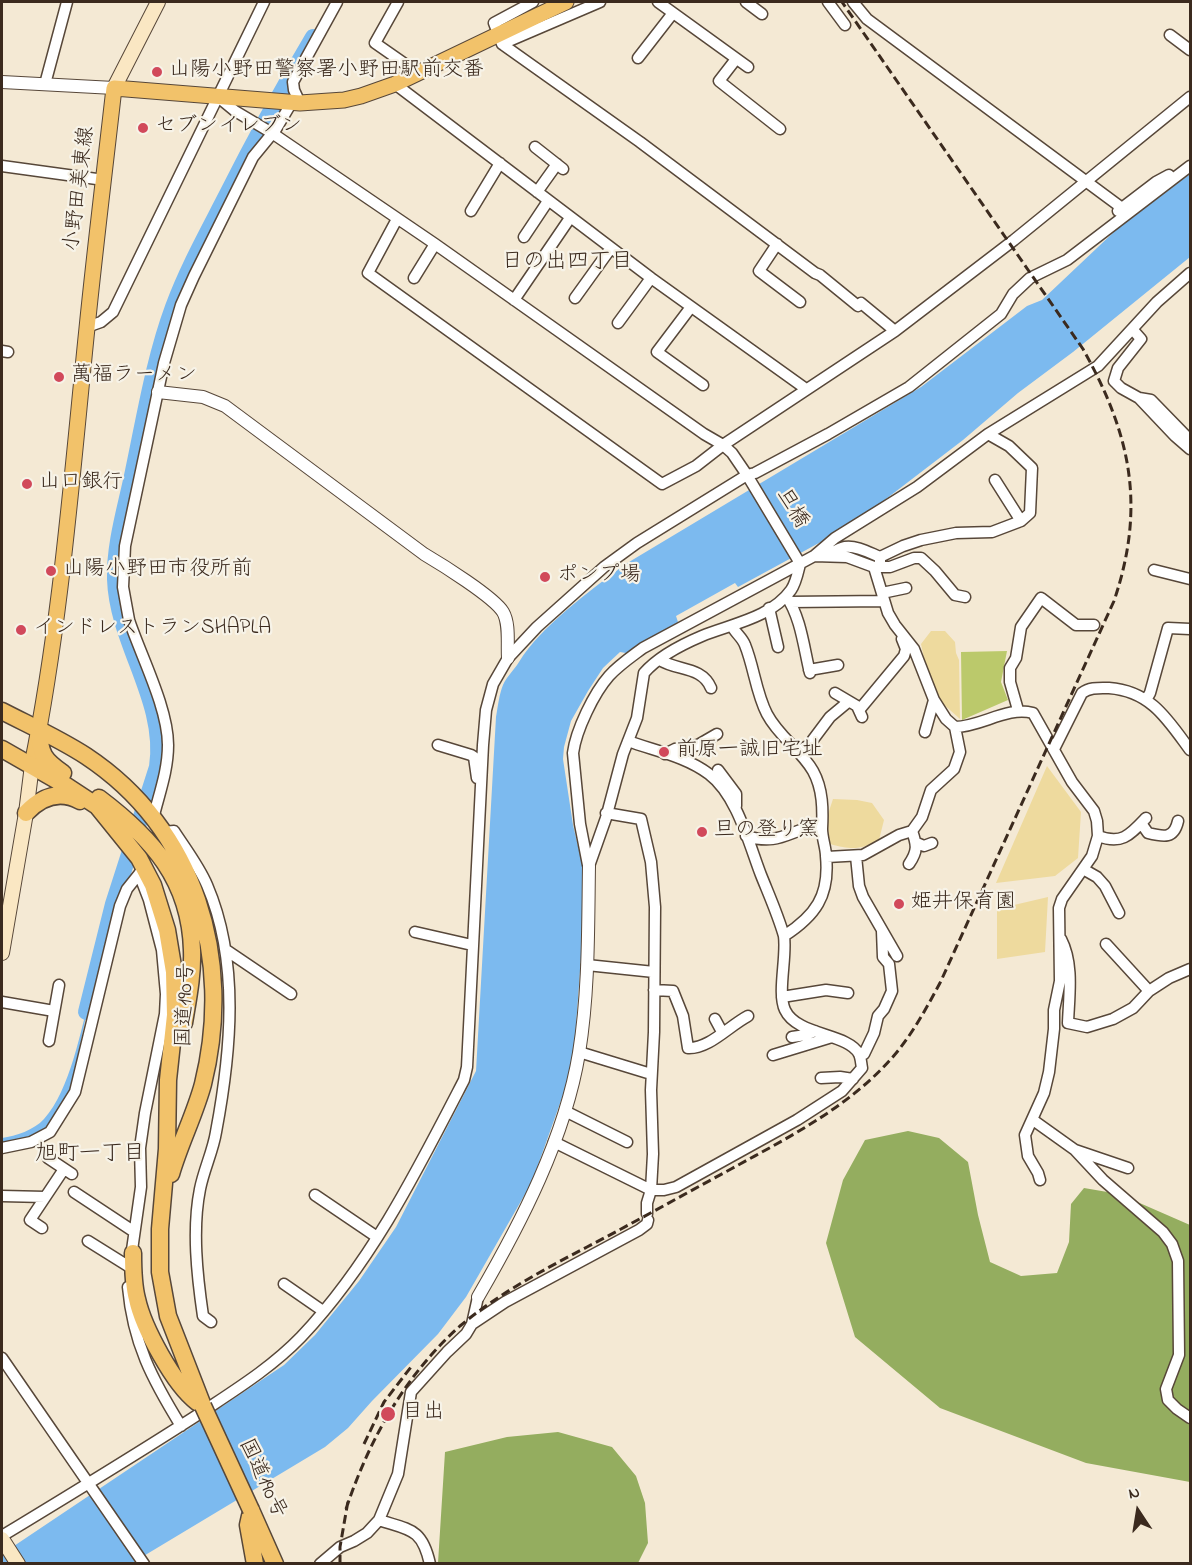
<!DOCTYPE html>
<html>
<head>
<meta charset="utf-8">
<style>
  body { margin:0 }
  #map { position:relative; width:1192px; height:1565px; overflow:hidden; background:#f4e9d4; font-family:"Indie Flower",sans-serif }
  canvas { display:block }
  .frame { position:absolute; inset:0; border:3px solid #3b2a1e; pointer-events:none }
  .north { position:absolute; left:1108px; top:1481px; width:60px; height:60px; -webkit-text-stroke:4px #f7f3e8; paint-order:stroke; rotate:348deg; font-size:16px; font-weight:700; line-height:24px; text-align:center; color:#3b2a1e }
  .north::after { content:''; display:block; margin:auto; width:21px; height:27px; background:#3b2a1e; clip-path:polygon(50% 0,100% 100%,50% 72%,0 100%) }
</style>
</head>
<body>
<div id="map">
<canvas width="1192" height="1565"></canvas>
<div class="frame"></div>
<div class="north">N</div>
</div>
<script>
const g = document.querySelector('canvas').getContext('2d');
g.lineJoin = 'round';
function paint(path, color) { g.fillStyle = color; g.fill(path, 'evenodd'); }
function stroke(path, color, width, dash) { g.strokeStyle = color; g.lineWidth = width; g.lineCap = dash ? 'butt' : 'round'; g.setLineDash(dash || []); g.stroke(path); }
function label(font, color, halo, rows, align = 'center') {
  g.font = font + ' "Indie Flower","Klee One",sans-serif'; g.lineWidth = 4.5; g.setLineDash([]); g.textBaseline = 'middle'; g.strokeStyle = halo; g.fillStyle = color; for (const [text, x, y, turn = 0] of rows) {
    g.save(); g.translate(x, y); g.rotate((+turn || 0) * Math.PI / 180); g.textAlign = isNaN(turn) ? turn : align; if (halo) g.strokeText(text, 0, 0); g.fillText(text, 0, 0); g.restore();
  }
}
paint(new Path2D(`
  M1007,651L1001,682L1008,700L962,720L961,652Z`), '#bbc96b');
paint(new Path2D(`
  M908,1131L939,1138L968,1162L978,1215L990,1262L1021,1276L1057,1273L1069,1242L1071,1204L1084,1188L1119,1194L1190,1225V1482L1086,1463L940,1408L855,1337L826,1243L843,1180L865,1140Z
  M558,1432L612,1447L636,1476L645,1503L648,1543L638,1563H438L445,1452L507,1437Z`), '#94ad5f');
paint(new Path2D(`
  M931,631H945L955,642L956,653L959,660L960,719L941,702L927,673L921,644Z
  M1047,766L1081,812L1078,858L1055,876L996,883Z
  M833,799L857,800L872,803L884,820L879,840C860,850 852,850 830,844L827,817Z
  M1048,897L1045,952L997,959V909Z`), '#eeda9e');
paint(new Path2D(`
  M1190,174V257L1073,352L1018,393L963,440L852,525L738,587L735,583L676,616L678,622L626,653L620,652L603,668L588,691L571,721L564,747L563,759L573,825L582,863V944L575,1039L570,1070L563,1095L532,1182L466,1297L438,1334L372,1401L348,1428L325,1447L132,1563L2,1564V1554L284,1365L315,1335L359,1281L396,1227L476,1071L496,717C498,706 499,695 503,685C507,676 514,670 519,662C542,625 589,592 624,565L921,387L1027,306L1042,300L1116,230Z
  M91,992L71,1089L46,1131L35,1138L2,1145V1138C16,1136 34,1130 44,1119C70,1091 81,1029 91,992Z`), '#7cbaef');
stroke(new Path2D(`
  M86,1012L113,904L157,767C167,701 117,644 115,579C114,543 126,506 133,471C144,419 154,358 173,307C187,269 207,233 226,196C253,142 282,89 313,37`), '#7cbaef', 16);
const minor = new Path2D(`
  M398,2L375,43L418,73
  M533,2L494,23L502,44L640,142L815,273L820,275L858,306L861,303L895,331
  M658,2L748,67
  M746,2L762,14
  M828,2L845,25
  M853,2L867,19L1122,208
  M1170,35L1190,50
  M502,44L600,2
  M638,58L673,13
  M736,59L719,81L780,129
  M45,84L67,2
  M395,84L651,278L806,389
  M218,97L235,111L272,133L435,244L704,434L723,445L732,453L747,475L798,560L800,564C798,572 796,583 791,590C771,618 731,624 702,636C683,644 658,657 644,673L637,718L623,754L606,818L589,866
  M300,103L294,90L293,82L337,2
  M535,147L563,169
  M2,166L104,180
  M537,192L557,164
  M471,211L500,163
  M1118,211L1156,182L1169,175
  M397,219L368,273L662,484L696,466L723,445L895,331L1014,240L1190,97
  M524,237L548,201
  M777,244L759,271L800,302
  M414,278L435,244
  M575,298L611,248
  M514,300L570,218
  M691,307L657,352L703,385
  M618,323L651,278
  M87,327L101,322L113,312L264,2
  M1133,330L1141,339L1118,368L1114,381L1121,388L1139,398L1151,400L1190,440
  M2,351L8,352
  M1139,398L1175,436L1190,449
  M995,480L1021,521
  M826,554C833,553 839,548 845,547C856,545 870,553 880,557
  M814,556L847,557L874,567H890L914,558H921L935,571L955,595L965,597
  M880,567V557L903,546L921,540L956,533L992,532L1021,521L1030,513L1032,468L1009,446L988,434
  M1154,570L1190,579
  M882,593L906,588
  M786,596C801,617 804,649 810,673
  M790,602L884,601
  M769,608L778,647
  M732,626C735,633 742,637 745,645C754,667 756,693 767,714C779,737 801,750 813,771C823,789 823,810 822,829C822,838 826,848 826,856C830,896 815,916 784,936
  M660,660C677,671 702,666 711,688
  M809,670L838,665
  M835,693L857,706L862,717
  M1146,700L1150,693L1168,628L1190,629
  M860,709L904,656L906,649L902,639
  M1018,710L1010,682V668L1016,658L1021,627L1041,598L1076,625H1094
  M955,727C981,727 1007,706 1033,713L1072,782L1094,811L1097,821L1098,836L1092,856L1062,899L1059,908L1060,981L1054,1010V1029L1049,1072L1044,1093L1025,1135L1028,1156L1038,1173L1040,1180
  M925,732L934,700
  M438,745L471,755L474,757L477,778
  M1054,749L1082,693C1090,687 1099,688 1109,688C1151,691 1168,720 1190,750
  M797,752L809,745L830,717L848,702
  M665,754L675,749L698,745L717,734
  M718,770L736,794V806
  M606,813L641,819L651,862L655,907L654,1032L651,1090L653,1154L651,1190L647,1203V1214
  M153,819C159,794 168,771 168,745C168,708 141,656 129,620L123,587L125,546L164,363L181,305L194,276L253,157L276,129L292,102
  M1141,823L1148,833C1164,837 1174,839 1178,821
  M163,832L174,831C185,848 199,866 207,885C240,962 231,1052 216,1132C213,1151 204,1169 200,1189C192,1229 197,1275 203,1316L211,1322
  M746,836C779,846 788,831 818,825L822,829
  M1098,836C1122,845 1130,835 1146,818
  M917,843L924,846L932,843
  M856,856L859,886L863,897L897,956
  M827,857L863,855L899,835L912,831L922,817L931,790L954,769L960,752L955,727L946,719L934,700L914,649L895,625L888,613L874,567
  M909,864C918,851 917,845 912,831
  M588,865L580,824L573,753C576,730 594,693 609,676C619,665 631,657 643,648L814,556L835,538L917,487L988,434L1098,366L1157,302L1190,273
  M1083,869L1097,877L1105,886L1119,913
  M415,932L472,945
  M1061,939C1074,964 1069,996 1068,1023L1087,1027L1113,1019L1133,1008L1149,991L1169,978L1190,969
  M1106,944L1149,991
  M226,950L291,994
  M587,965L654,972
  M654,990L673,991L683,1016L688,1048C709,1049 729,1026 748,1016
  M782,997L826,990L848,993
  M2,1002L54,1011
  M715,1019L722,1032
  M792,1037L806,1035L815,1031
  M49,1041L59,985
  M579,1052L651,1074
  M773,1055L832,1037
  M860,1056L864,1054L874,1033L878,1016L884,1009L892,991L889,964L883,957L882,931
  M821,1078L840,1077L853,1079
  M565,1111L627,1142
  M1033,1120L1075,1150L1103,1180L1163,1232L1172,1244L1178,1261L1179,1355L1166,1389L1168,1400L1177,1409L1190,1418
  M554,1142L651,1190H664L676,1187L797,1120L842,1091L862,1068C861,1063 861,1058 859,1054C848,1033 797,1036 785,1010C777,993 787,957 784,936C778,915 769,895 761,875C749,844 737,795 709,774C685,756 655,751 628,741
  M2,1148L31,1142L50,1132L75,1092L120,906L127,889L139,874
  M1075,1150L1128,1168
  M48,1158L72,1174
  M74,1192L133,1231
  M315,1195L377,1237
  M2,1196L45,1197
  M42,1228L30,1220L64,1169
  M88,1241L128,1266
  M131,1257L141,1187L140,1148L145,1113L165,1014L166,994L162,950L149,900L139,874L142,870
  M284,1284L323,1311
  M128,1287C133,1343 152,1379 181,1426
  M472,1324L505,1302L639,1230L647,1224L648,1220
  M2,1358L144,1564
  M379,1520C410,1530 422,1528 430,1564
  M2,1536C68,1496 134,1456 199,1414C235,1390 271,1368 301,1337C371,1263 417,1171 464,1080L467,1067L483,745L486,710L493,684L508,658L537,627L604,567L637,543L747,475L755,473L828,434L909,387L1001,314L1013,294L1030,278L1067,260L1190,166
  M320,1564L340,1547L354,1541L367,1533L379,1520L398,1474L411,1392L447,1352L466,1334L472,1324L478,1297`);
const tertiary = new Path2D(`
  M2,82L114,88
  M158,392L203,397L225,406L424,554C441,564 494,597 503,612C510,624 507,644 508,658
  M478,1297C521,1223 565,1138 579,1053C589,991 588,928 589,866`);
const secondary = new Path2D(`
  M114,88L158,2
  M2,953L26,813L32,765
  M2,1539L18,1564`);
const primary = new Path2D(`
  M32,765C61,621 72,474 87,328C95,248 105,168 114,88L300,103L344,100L361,96L395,84L566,2`);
const trunk = new Path2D(`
  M2,711C29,725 60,739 86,756C196,829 234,959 203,1084C195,1114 180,1143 171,1174
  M39,731C40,754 44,760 63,773
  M2,749L65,785L97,806L139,858L153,885L167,930L174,972L175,1015L168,1080L167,1149L160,1229V1272L168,1316L203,1406
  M99,798C152,838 190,880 192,950C193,974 188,999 184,1023
  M26,813C42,796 60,790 80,801
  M133,1253C133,1268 133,1284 137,1299C143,1327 174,1385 197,1402
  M251,1510L275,1564
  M250,1516L248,1525L255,1564`);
stroke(minor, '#574739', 13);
stroke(tertiary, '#574739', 14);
stroke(secondary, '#574739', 16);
stroke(primary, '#574739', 17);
stroke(trunk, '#574739', 19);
stroke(minor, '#fff', 10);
stroke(tertiary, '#fff', 12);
stroke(secondary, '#fae7c3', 14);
stroke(primary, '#f2c26a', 15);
stroke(trunk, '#f2c26a', 16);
stroke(new Path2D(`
  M364,1444L384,1402L411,1367
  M346,1509C369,1440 405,1375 460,1326C498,1294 543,1270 587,1247C635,1222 683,1195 731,1169C791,1136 853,1105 897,1052C914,1031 927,1007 940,983L1114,601C1146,506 1131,435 1083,349L842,2
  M340,1564V1547L348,1501`), '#3b2a1e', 3, [9, 4.5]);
const trunkBridge = new Path2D(`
  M203,1406L251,1510`);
stroke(trunkBridge, '#574739', 19, []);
stroke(trunkBridge, '#f2c26a', 16);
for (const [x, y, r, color] of [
  [157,72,6,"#d1495b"],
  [143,128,6,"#d1495b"],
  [59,377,6,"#d1495b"],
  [27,484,6,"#d1495b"],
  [51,571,6,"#d1495b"],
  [545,577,6,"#d1495b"],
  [21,630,6,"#d1495b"],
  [664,752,6,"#d1495b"],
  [702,832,6,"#d1495b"],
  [899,904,6,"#d1495b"],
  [388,1414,8,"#d1495b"]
]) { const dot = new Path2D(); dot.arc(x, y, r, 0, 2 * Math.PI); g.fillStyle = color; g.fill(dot); stroke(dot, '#f7f3e8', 2); }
label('21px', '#3b2a1e', '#f7f3e8', [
  ["山陽小野田警察署小野田駅前交番",169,72],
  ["セブンイレブン",155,128],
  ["萬福ラーメン",71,377],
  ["山口銀行",39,484],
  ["山陽小野田市役所前",63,571],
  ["ポンプ場",557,577],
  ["インドレストランSHAPLA",33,630],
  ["前原一誠旧宅址",676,752],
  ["旦の登り窯",714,832],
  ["姫井保育園",911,904],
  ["目出",402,1414]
], 'left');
label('21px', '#3b2a1e', '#f7f3e8', [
  ["小野田美東線",81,189,-83],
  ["旦橋",791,509,59],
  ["国道190号",187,1005,-88],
  ["国道190号",261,1479,65]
]);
label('22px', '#3b2a1e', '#f7f3e8', [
  ["日の出四丁目",567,263],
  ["旭町一丁目",90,1155]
]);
</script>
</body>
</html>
